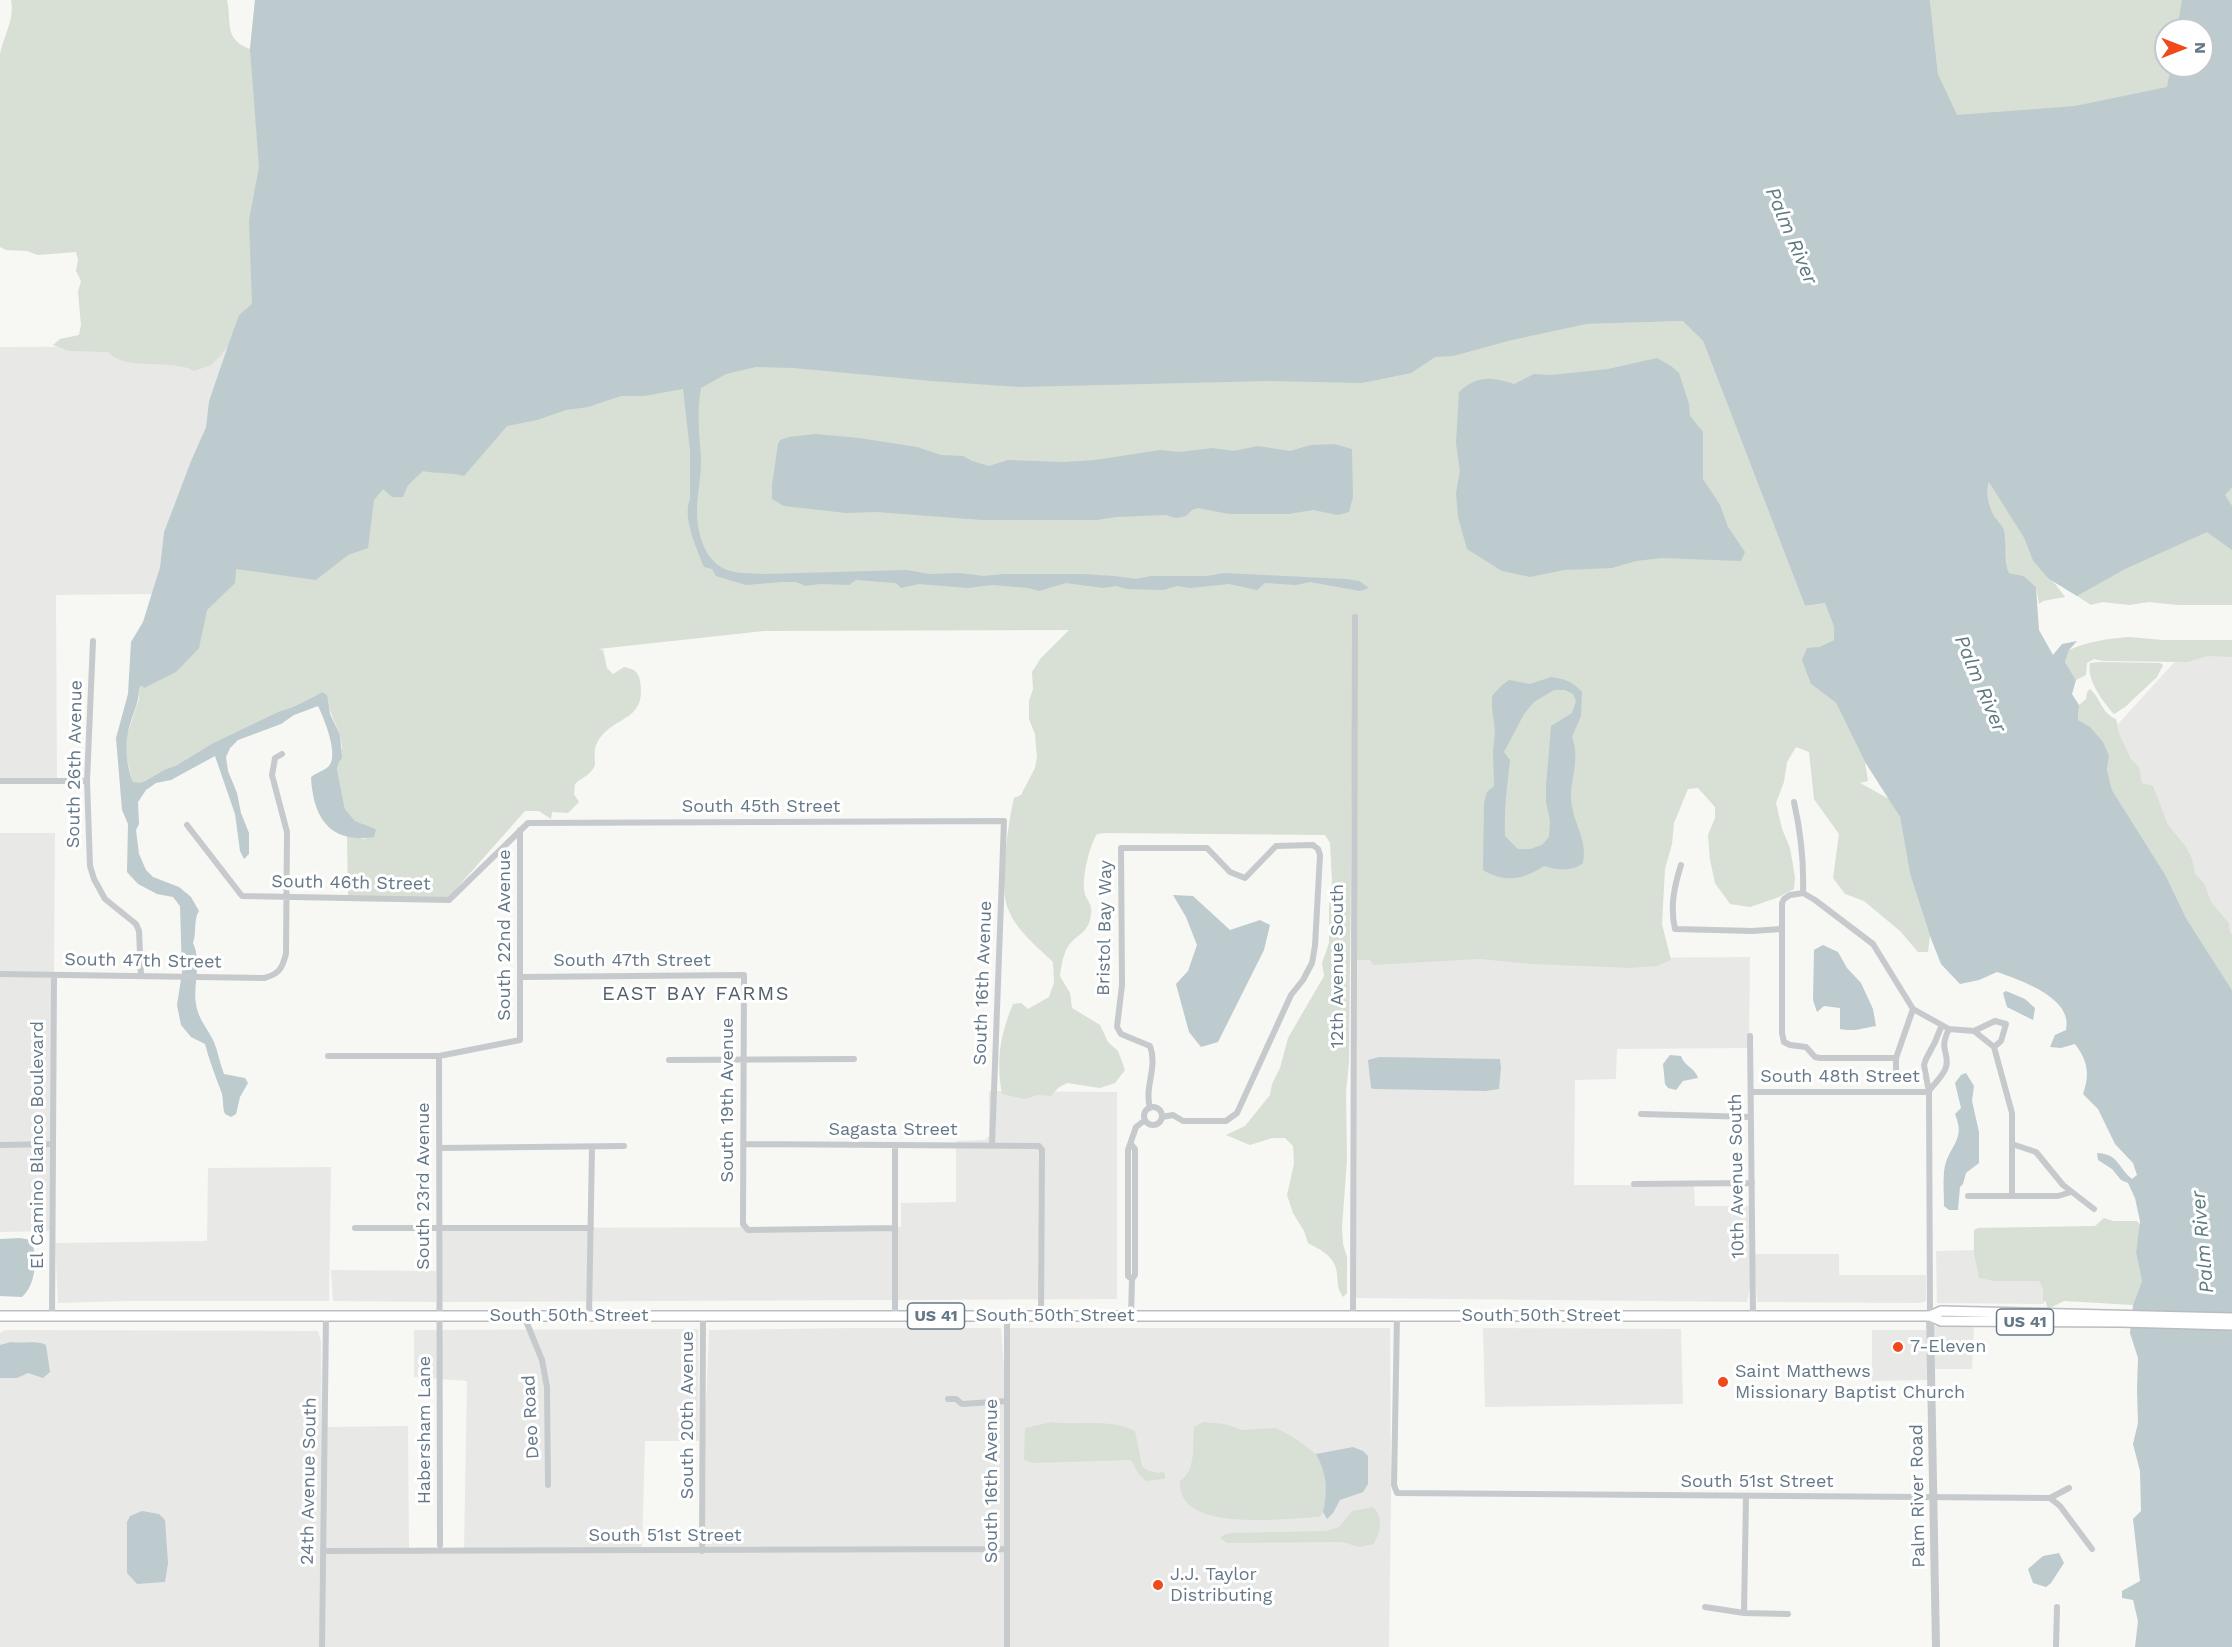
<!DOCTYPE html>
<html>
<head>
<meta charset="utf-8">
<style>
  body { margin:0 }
  #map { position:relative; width:2232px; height:1647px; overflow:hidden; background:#f7f7f3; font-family:"Work Sans",sans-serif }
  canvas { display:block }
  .north { position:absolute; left:2154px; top:18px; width:60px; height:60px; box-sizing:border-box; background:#fff; border:2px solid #c1c9cf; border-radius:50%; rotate:90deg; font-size:16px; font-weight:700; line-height:24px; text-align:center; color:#647887 }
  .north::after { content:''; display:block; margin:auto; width:21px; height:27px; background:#ef491c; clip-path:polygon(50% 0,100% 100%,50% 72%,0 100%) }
</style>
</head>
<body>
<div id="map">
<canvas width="2232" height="1647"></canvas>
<div class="north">N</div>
</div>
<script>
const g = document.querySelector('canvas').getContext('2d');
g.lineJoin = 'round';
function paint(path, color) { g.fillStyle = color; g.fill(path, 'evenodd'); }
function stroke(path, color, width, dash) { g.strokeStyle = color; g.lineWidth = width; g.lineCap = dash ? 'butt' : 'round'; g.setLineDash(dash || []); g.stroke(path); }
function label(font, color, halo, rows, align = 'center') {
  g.font = font + ' "Work Sans",sans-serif'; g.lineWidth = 6; g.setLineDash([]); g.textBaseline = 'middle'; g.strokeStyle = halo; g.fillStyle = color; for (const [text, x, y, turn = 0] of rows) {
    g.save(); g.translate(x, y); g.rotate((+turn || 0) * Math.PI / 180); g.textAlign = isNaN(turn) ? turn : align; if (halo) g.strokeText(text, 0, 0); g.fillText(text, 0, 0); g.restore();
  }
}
paint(new Path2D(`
  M228,346L209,401L206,427L191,461L164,532L160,567L152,594L56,595L57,779H0V347Z
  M2180,656H2232V960L2123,759L2118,724Z
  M0,833H55L52,1231L0,1232Z
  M1750,957L1749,1048L1617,1049L1616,1079L1575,1080L1574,1185H1694L1695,1206H1751L1750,1288L1747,1302L1356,1298L1353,960Z
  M989,1091L1117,1092V1299L442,1302L440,1228L901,1227V1203L956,1202V1141L985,1140L989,1136Z
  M331,1167L329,1301H128L58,1303L55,1243L207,1241L208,1168Z
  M1979,1250L2043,1277V1304L1937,1303L1936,1251Z
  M1754,1254H1839V1275H1926V1301L1920,1303L1757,1302Z
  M331,1270L436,1271V1302L333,1301Z
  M1931,1326L1974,1327L1972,1369H1932Z
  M855,1328H1001L1006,1395V1547L705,1549L704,1454L709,1330Z
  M1010,1328H1390L1391,1495L1389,1647H1010L1008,1556Z
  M1483,1328L1681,1329L1683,1404L1485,1407Z
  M698,1329L699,1441H645L642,1550H1006L1005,1647H323L324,1554L464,1551L467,1381L414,1377V1330Z
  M5,1330L318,1331L321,1341L323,1552L319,1647H0V1333Z
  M1872,1330H1926L1928,1380L1872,1381Z
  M408,1426L409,1549H325L326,1427Z`), '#e8e9e7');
paint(new Path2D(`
  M11,0H227C232,22 223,39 250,49L255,0L388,216L239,315L228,346L220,356L211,365L194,371C172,358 125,372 108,352L69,351L53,345L60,339L79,335L81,325L78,292L81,281L76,271L78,260L76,252L38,255L27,251L6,250L0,247V54C4,35 15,19 11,0Z
  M1930,0H2232V114L2025,130L1956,115L1938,74ZM2166,30H2202V66H2166Z
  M1684,321L1703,341L1805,606L1825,603L1834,627V640L1819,647L1811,684L1836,703L1865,762L1868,781L1860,783L1889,799L1900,817L1910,874L1930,936L1928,952H1918L1900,931L1864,901L1845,894L1833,878L1839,834L1814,799L1809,752L1796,747L1787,762L1784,782L1776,803L1782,829L1790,848L1795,877L1794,889L1779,897L1750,907L1730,904L1715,883L1710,860L1708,835L1715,818V807L1698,788L1688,789L1674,823L1672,844L1665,869L1662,924L1671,960L1657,966L1631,968L1532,964L1480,959L1373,965L1370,960H1353L1352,772L1349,1062L1346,1092L1347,1160L1342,1227L1343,1244L1347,1257V1293L1343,1297C1337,1288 1338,1284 1337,1274C1336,1257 1321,1250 1308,1243L1304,1231L1293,1213L1287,1195L1294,1164L1293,1146L1285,1138H1272L1250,1145L1226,1135L1245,1126L1270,1095L1272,1084L1280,1068L1288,1038L1324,976L1322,963L1329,943V907L1332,881L1330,843L1325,835L1107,833L1097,834C1089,847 1083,874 1084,889C1085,902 1095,902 1090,920C1086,934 1076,935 1069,945C1063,953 1061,967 1060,976L1070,993L1072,1008L1100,1025L1108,1042L1118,1051L1125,1070L1115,1083L1100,1088L1067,1083L1058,1088L1051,1096L1038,1095L1024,1099L1002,1094C996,1059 1000,1036 1013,1004L1021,1003L1028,1009L1049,997L1054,983L1053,962C1036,946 1017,931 1008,909C999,887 1008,823 1014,798L1021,795L1035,768L1037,757L1035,734L1029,719V701L1033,689L1032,672L1041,658L1069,630L764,631L598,649L603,650L607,668L613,674L624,667C634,669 638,671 640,681C647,722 614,715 598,741C593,749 595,757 595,764C594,773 581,778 575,784L574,794L579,802L568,813L552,812L551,819L539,811H525L448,898L348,897L347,836L365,839L376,829L355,821L345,809L337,769L342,747L340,735L322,692C310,698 291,709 280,711L213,743L177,765L164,770L145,781L140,783H133L125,752L127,735L139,699V688L153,636L453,355Z
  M2232,449V605H2177L2149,602L2129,605L2103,602L2091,605L2077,596L2059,576Z
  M1989,481L2024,538L2033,561L2056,585L2065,597L2043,601L2039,604L2036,587L2024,576L2009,573C2003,559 2009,545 2004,530C2002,524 1996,520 1993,514C1987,503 1987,493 1989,481Z
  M2129,637L2163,640H2232V657L2207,656L2188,662L2103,661L2094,659L2087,663L2086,675L2076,680L2065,662L2069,650C2089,641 2107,639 2129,637Z
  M2099,662L2160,663L2163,665L2157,677L2125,707L2114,714C2103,702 2086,679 2090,663Z
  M2090,689C2100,697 2102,714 2116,719L2120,736L2131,759L2139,767L2142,783L2153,786L2168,825L2186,847L2192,859L2195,874L2204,883L2211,902L2229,923L2230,932L2232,935V990L2186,918L2166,876L2112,790L2107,770L2109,756L2078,721L2079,705L2086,699L2087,692Z
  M2104,1218L2113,1221H2137L2140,1225L2136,1253L2142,1281L2133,1305L2064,1301L2048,1309L2045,1300L2043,1304V1288L2039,1281H1995L1979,1278L1974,1253V1230L1978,1228L2095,1226Z
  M1052,1422C1080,1426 1108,1418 1135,1431L1142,1466L1146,1470L1159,1473L1162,1471L1165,1474V1479L1146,1481L1138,1473L1131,1460L1032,1463L1024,1460L1025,1428Z
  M1203,1422L1225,1424L1243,1430L1276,1428L1293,1437L1316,1454L1325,1469L1326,1484V1499L1323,1512L1319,1517C1286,1518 1176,1534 1180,1481C1197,1470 1192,1445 1194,1427Z
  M1373,1507C1384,1518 1380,1532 1374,1544L1359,1547L1342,1542L1227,1543L1220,1538L1225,1534L1233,1533L1325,1531L1339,1527L1352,1511Z`), '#d8dfd4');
paint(new Path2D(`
  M255,0H1930L1938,74L1957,115L2075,106L2167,87L2171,66H2202V30H2177L2182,0H2232V487L2225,495L2232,506V550L2207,532L2125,569L2077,596L2049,579L2033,561L2024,538L1989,482C1986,493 1988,503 1993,514C1996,520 2002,524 2004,530C2008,545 2003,559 2009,573L2024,576L2036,587L2039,630L2053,655L2062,644L2077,641L2069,650L2065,662L2076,680L2072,694L2079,705L2078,720L2090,727L2103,742L2109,756L2107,770L2112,790L2166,876L2186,918L2232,990V1647H2135L2138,1621L2133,1600L2122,1598V1591L2140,1581L2133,1519L2141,1511L2140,1471L2133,1444L2138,1423L2137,1390L2138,1358L2130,1333L2133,1305L2142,1281L2136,1253L2140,1221L2135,1198L2128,1183L2121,1180L2112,1169L2098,1160L2097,1153C2119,1154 2117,1167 2132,1179L2137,1175L2133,1163L2115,1144L2098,1109L2083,1094C2090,1075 2088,1061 2075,1044L2061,1048L2050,1047L2055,1035L2066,1030C2074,998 2020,980 1997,972L1979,980L1960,984L1941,964L1930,936L1910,874L1900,817L1865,762L1836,703L1811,684L1802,660L1807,648L1819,647L1834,640V627L1825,603L1805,606L1703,341L1683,321L1586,324L1512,340L1453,356L1435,357L1411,373L1362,383L1269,381L1020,387L931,381L794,368L756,367L726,374L701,388C696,413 700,437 701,461C701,478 697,495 697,512C697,533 705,562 727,570C739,574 752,573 764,574L907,570L929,574L960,573L984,576L1003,574H1082L1114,576L1136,579L1151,576H1207L1224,573L1346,579L1359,581L1369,588L1360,591L1310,582L1296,585L1265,583L1257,590L1229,584L1190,588L1177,586L1164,590L1127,589L1116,586L1103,588L1066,583L1039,591L1028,588L992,585L968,588L919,584L901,588L896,583L856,580L849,585L820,584L806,586L796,582H782L746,585L716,576L712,569L704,567C697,549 682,518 690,499V450L683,389L644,396H621L588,407L566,410L537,420L507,426L464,476C450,472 437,474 423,471L408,485L403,497H392L383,489L374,500L368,548L348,555L316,580L236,569L235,583L207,610L199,648L176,672L144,688L142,685L139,688C139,701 135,709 131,721C124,742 125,761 133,782L140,783L145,781L164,770L177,765L213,743L280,711C291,709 311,698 322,692L327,695L330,714L340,735L342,758L339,762L337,769L345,809L355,821L376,829L374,837C330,844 313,818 311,777C316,773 323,771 328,767C340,757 324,718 318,706L294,715L281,724L238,740L230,748L226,757L228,771L237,793L241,813L249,833V854L244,859L240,851L235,814L215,756L171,780L156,783L146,790L138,802L139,824L136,830L139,854L146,870L153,877L179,887L191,897L199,911C193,920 197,933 193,943C202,962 193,984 196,1004C198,1019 208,1029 214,1042C218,1052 220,1064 224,1074L245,1078L248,1083L240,1097L236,1114L231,1117L225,1114C222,1107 224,1098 221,1091C215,1075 209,1060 205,1044L191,1037L181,1025L177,1005L182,973L180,906L173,897L157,894L138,884L127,872L128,824L122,810L116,738L128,694L131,642L143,622L160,567L164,532L191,461L206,427L209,401L232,334L239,315L252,304L249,220L259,167L250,49Z
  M1657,358L1671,366L1679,373L1689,404L1690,416L1703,432V479L1720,505L1728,527L1745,552L1741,561L1661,558L1636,561L1612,568L1564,570L1530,577L1502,571L1467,549L1458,517L1456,493L1460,471L1456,443L1459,392C1478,375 1491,377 1514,384L1534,374L1551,375L1608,369Z
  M816,434L859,438L917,447L941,455L963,456L972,461L989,466L1008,460L1064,462L1095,460L1160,450L1179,452L1213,448L1234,451L1258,446L1290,451L1311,445L1334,444L1352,449L1353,497L1349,512L1338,515L1313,510L1288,514H1229L1198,508L1192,510L1186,516L1176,518L1166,515L1116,517L1097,520H982L876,512L846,513L784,506L772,499V485L778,444L780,440L789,437Z
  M1551,677C1565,679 1572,681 1582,692L1581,716L1572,737C1580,759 1571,777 1571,798C1572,822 1588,839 1583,863C1573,872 1556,870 1544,866C1523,880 1505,883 1483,870L1484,803L1487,792L1494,786L1493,752L1495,731L1492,707V696L1501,686L1509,680L1530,684ZM1554,690H1565L1573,694L1576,701L1572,713L1551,726L1546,786V802L1550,820L1549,837L1542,845L1530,849H1518L1505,836C1504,810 1507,786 1510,760L1504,752L1524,714L1534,702Z
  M1173,895L1193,896L1230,930L1260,920L1270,925L1264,950L1218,1042L1201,1047L1189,1032L1176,984L1188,971L1197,945L1186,917Z
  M1823,945L1838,952L1847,968L1861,983L1873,1009L1876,1026C1863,1028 1854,1032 1840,1029V1008L1824,1006L1817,1012L1813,1000L1814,950Z
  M2006,991L2025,999L2035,1008L2033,1020L2007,1007L2003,993Z
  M1670,1055L1681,1056C1684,1066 1695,1068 1698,1078L1683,1081L1676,1090L1668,1088L1665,1084L1663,1064Z
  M1379,1057L1500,1059L1501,1068L1499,1089L1485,1091L1374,1089L1371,1088L1368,1060Z
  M1966,1073L1974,1086L1972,1101L1979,1132V1163L1966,1173L1963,1184L1960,1187L1958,1210H1949L1944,1206C1944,1195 1943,1183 1944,1172C1947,1145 1967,1142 1955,1114L1961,1108L1955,1083L1961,1075Z
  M20,1238L31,1240C38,1256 36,1285 22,1297L0,1296V1239Z
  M11,1342C23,1344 36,1340 46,1345L50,1372L43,1378L28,1373L17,1378H0V1345Z
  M1353,1447L1363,1451L1368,1456V1484L1363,1492L1340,1500L1333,1513L1327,1519L1323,1512C1328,1491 1327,1473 1316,1454Z
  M142,1511L159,1514L165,1520L168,1563L165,1582L137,1584L127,1573V1522L130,1516Z
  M2059,1553L2064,1563L2051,1583L2046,1587L2033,1583L2028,1569L2043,1556Z`), '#bdcace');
const primary = new Path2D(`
  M0,1316H1930L1941,1321L2121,1322L2232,1325
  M1930,1316L1941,1311L2232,1318`);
stroke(primary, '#b9bdc1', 12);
stroke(new Path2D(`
  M93,641L87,781L90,866L94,879L105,899L136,924L139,931L141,976
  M0,781H87
  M1794,802C1801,833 1804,862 1803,893
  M187,825L242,896L449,900L528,823L1004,821L992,1145
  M1681,865C1674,887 1670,907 1675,929L1752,931L1781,929
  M0,974L264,978C279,974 282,969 286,954L287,832L272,775L275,758L282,754
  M521,977L744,975L743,1224L748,1230L895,1228
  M1974,1031L1995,1021L2006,1024L2001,1041L1994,1047
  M1750,1036L1753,1316
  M328,1056H439L520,1040V830
  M439,1056L440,1545
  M1896,1058H1820L1815,1057L1806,1047L1790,1045L1784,1042L1782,1033V903L1784,899L1790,895L1803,893L1815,900L1873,944L1913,1009L1949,1029L1974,1031L1994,1047L2012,1113V1196
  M669,1060L854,1059
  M1896,1079V1058L1913,1009
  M1929,1091C1934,1084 1944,1075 1946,1067C1950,1052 1938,1051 1949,1029
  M1751,1092H1929
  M1144 1116a9 9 0 1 1 18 0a9 9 0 1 1-18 0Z
  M1150,1108C1144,1087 1158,1067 1150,1046L1121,1034L1117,1027L1122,985L1121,848H1207L1230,872L1245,878L1276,846L1313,845L1318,849L1320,855L1315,946L1312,963L1303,980L1291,995L1237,1113L1226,1121H1183L1173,1115L1162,1117
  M1641,1114L1751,1117
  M743,1144L1039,1146L1042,1150L1041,1316
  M1131,1144L1135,1149V1275L1132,1279
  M2012,1144L2036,1152L2063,1185L2094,1209
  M0,1145L52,1144
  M440,1148L624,1146
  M1634,1184L1752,1183
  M1968,1196H2058L2071,1192
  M355,1228H591
  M52,1316L54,975
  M524,1316L542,1360L547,1387L548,1485
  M589,1316L592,1147
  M895,1316V1145
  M1007,1316V1647
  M1131,1316L1132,1279L1128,1276V1150L1136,1127L1145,1120
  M1353,1316L1355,617
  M1397,1316L1394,1485L1397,1493L2050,1498L2060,1506L2092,1549
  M1930,1316L1929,1092L1924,1065L1926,1059L1935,1042L1942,1025
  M948,1399H956L962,1404L1007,1401
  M2050,1498L2069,1488
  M323,1551L1007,1549
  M702,1551L703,1316
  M1705,1607L1744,1613L1788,1614
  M1744,1613L1746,1497
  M322,1647L326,1316
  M2056,1647L2057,1607`), '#c6cacd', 6);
stroke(new Path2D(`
  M1930,1316L1936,1647`), '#c6cacd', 8);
stroke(primary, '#fff', 9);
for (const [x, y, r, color] of [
  [1898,1347,6,"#ef491c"],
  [1723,1382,6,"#ef491c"],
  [1158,1585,6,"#ef491c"]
]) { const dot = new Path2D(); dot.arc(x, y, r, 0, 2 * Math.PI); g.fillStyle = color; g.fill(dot); stroke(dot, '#fff', 2); }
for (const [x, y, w] of [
  [936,1316,57],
  [2025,1322,57]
]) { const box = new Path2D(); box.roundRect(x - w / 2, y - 13, w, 26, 4.5); g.fillStyle = '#fff'; g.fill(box); stroke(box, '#647887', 1.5); }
label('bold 16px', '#647887', null, [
  ["US 41",936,1316],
  ["US 41",2025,1322]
]);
label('18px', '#647887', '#fff', [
  ["South 26th Avenue",75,764,-89],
  ["South 45th Street",761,807],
  ["South 46th Street",351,883,1],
  ["Bristol Bay Way",1105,928,-89],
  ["South 22nd Avenue",505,935,-90],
  ["South 47th Street",143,961,1],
  ["South 47th Street",632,961],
  ["12th Avenue South",1338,966,-90],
  ["South 16th Avenue",983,983,-88],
  ["South 48th Street",1840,1077],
  ["South 19th Avenue",728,1100,-90],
  ["Sagasta Street",893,1130],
  ["El Camino Blanco Boulevard",38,1145,-90],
  ["10th Avenue South",1737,1176,-91],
  ["South 23rd Avenue",424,1186,-90],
  ["South 50th Street",569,1316],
  ["South 50th Street",1055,1316],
  ["South 50th Street",1541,1316],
  ["South 20th Avenue",688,1415,-90],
  ["Deo Road",531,1417,-93],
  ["Habersham Lane",425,1430,-90],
  ["24th Avenue South",309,1481,-89],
  ["South 16th Avenue",992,1481,-90],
  ["South 51st Street",1757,1482],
  ["Palm River Road",1918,1496,-91],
  ["South 51st Street",665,1536]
]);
label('18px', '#647887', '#fff', [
  ["7-Eleven",1910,1347],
  ["Saint Matthews",1735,1372],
  ["Missionary Baptist Church",1735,1393],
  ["J.J. Taylor",1170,1575],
  ["Distributing",1170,1596]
], 'left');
label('italic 20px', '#5f7a83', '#fff', [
  ["Palm River",1791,236,67],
  ["Palm River",1980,684,67],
  ["Palm River",2203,1242,-95]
]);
g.letterSpacing = '1.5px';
label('20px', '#52616b', '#fff', [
  ["EAST BAY FARMS",696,994]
]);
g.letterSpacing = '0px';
</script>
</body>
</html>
